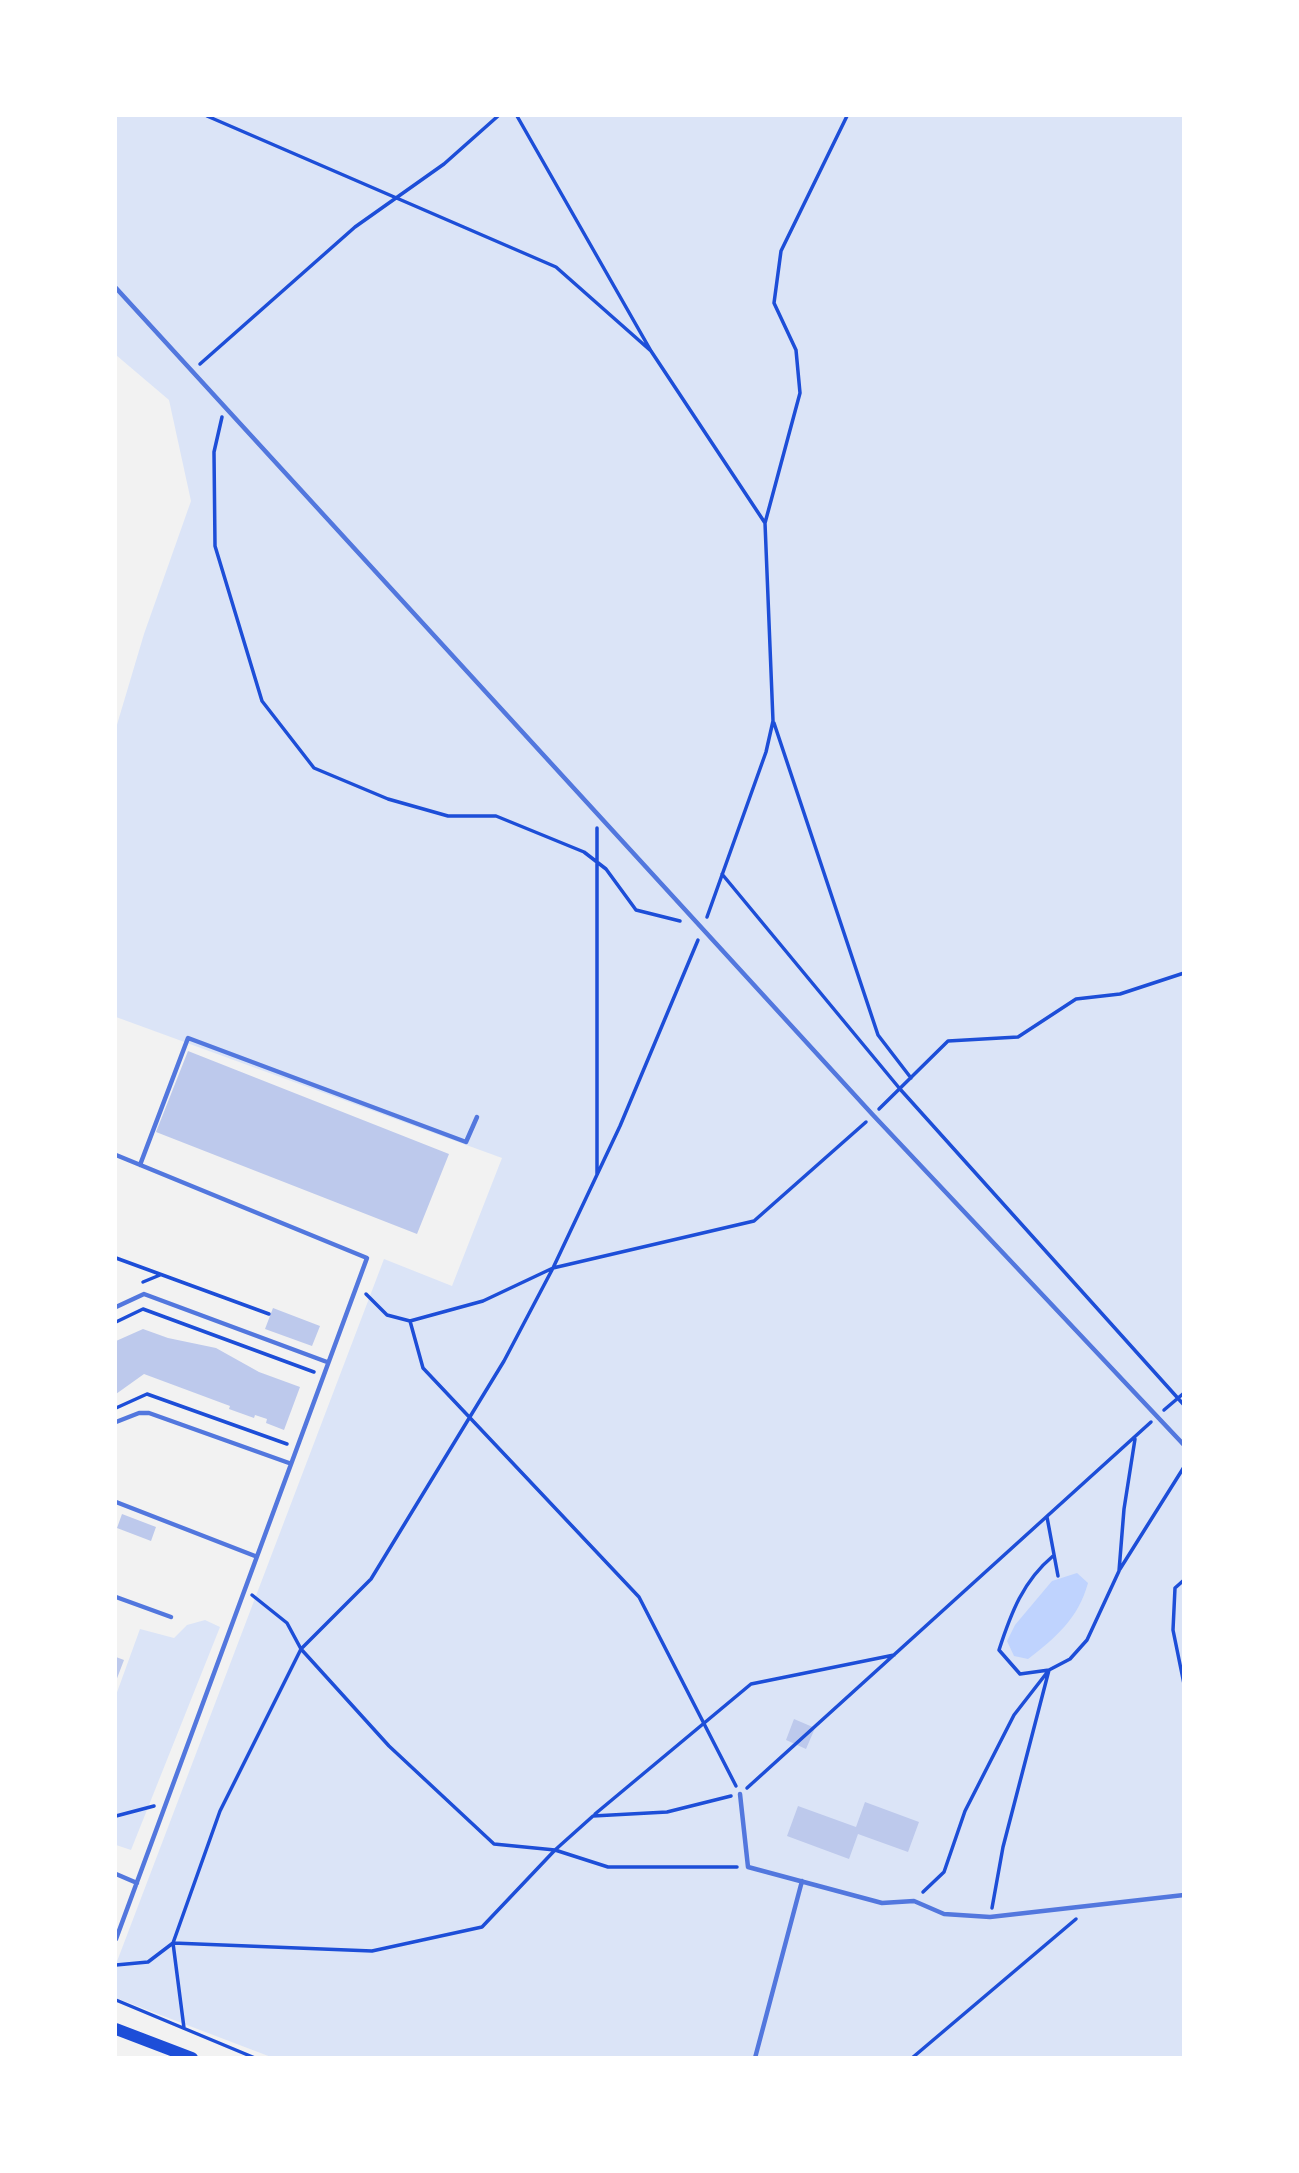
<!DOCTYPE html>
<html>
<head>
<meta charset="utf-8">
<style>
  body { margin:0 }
  #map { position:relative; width:1299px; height:2173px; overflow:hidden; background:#f2f2f2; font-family:Arial,sans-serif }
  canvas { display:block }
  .frame { position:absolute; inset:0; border:117px solid #fff; pointer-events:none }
</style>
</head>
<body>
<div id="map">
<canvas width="1299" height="2173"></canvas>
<div class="frame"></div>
</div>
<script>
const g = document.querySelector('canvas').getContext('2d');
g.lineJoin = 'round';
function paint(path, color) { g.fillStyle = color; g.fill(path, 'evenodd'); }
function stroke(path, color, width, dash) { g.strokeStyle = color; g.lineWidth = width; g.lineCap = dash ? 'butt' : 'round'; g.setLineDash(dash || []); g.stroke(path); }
paint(new Path2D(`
  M116,116H1183V2057H271L116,1998V1964L384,1259L452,1286L502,1158L116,1017V728L144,634L191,501L169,400L116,355Z
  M205,1620L220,1627L131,1850L116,1845V1695L140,1629L174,1638L187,1625Z`), '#dbe4f7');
paint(new Path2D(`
  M1077,1573L1088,1583C1078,1619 1056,1637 1028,1659L1014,1656L1007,1641L1015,1625L1052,1581Z`), '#bfd3fe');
paint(new Path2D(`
  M188,1051L449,1154L417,1234L156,1132Z
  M273,1308L320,1326L312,1346L265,1329Z
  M143,1329L168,1338L216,1348L259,1372L300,1387L284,1430L266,1423L267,1419L255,1415L254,1418L229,1409L230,1406L144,1374L116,1394V1341Z
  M122,1514L156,1527L151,1541L117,1528Z
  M116,1657L124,1660L116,1681Z
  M794,1719L815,1728L806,1749L786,1740Z
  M865,1802L919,1822L908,1852L858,1834L849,1859L787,1836L798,1806L856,1827Z`), '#bdc9ec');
stroke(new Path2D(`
  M207,116L556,267L651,351
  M517,116L651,351L765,523
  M200,364L355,227L444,164L498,116
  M222,417L214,452L215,546L262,701L314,768L388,799L448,816H496L584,852L606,869L636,910L680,921
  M774,723L878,1035L911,1078
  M722,874L900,1089L1184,1405
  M707,917L766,752L773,721L765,523L800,393L796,350L774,303L781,251L847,116
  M879,1109L948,1041L1018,1037L1076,999L1120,994L1184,973
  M597,1174V828
  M116,1258L269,1314
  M143,1282L160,1275
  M366,1294L387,1315L410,1321L483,1301L553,1268L754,1221L866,1122
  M410,1321L423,1368L639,1597L736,1786
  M116,1322L143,1309L314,1372
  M116,1408L147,1394L287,1444
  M1164,1410L1184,1393
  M1047,1517L1058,1576
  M1120,1569L1184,1467
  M1184,1580L1175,1588L1173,1630L1184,1684
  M252,1595L287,1623L301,1649L389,1746L494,1844L555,1850L593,1816L667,1812L731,1796
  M747,1788L1151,1422
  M595,1814L751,1684L894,1655
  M116,1816L154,1806
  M923,1892L944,1872L965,1811L1014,1715L1049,1670L1020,1674L999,1650C1011,1613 1023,1581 1053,1556
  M992,1908L1003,1847L1049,1670L1070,1659L1087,1640L1119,1571L1124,1509L1135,1439
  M116,1965L148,1962L173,1943L372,1951L482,1927L555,1850L608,1867H737
  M116,2000L255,2058
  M184,2028L173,1943L220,1811L301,1649L371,1579L504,1361L553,1268L620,1126L698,940
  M912,2058L1076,1919`), '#1d4ed8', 3.5);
stroke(new Path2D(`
  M116,288L873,1115L1184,1445
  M116,1155L367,1258L116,1939
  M140,1165L188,1038L466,1142L477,1117
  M116,1307L144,1294L327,1362
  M116,1422L139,1413H149L289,1463
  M116,1502L255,1556
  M116,1597L171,1617
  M740,1794L748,1867L882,1903L914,1901L944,1914L990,1917L1184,1895
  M116,1874L137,1883
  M755,2058L802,1881`), '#5277de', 4.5);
stroke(new Path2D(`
  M116,2029L192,2058`), '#1d4ed8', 12);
</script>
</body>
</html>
